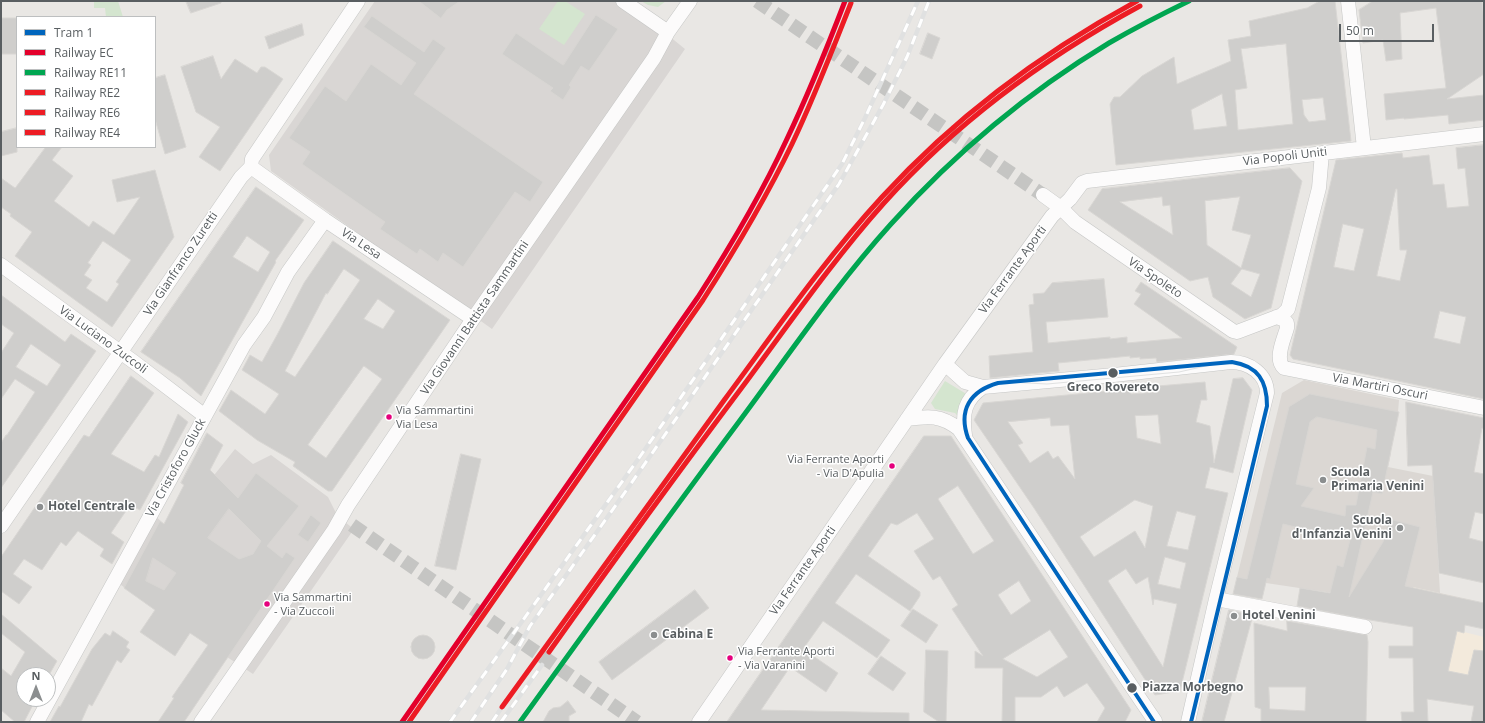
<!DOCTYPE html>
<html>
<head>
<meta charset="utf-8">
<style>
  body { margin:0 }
  #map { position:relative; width:1485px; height:723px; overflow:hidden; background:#e9e7e4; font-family:"Open Sans",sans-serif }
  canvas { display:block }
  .frame { position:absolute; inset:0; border:2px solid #595e61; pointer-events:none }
  .legend { position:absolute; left:16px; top:16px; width:140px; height:132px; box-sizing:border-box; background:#fff; border:1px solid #bdbfc0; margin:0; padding:5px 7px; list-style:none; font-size:12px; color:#595e61 }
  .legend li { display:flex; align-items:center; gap:8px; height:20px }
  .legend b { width:20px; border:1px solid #bdbfc0 }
  .north { position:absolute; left:16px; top:667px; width:40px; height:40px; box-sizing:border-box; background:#fff; border:1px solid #bdbfc0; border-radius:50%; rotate:0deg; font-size:11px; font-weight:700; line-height:16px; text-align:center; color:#595e61 }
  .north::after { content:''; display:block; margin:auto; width:14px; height:18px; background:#8b8e8f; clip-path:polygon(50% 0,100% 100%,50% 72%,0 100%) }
  .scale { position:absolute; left:1339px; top:24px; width:95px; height:18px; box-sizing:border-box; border:2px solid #595e61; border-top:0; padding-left:5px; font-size:12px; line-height:14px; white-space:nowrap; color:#595e61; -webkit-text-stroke:3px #fff; paint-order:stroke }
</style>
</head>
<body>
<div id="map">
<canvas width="1485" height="723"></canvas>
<div class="frame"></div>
<ul class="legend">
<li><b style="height:5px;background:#0065bd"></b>Tram 1</li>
<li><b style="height:5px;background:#e4002b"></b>Railway EC</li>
<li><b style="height:5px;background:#00a651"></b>Railway RE11</li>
<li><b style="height:5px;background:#ed1c24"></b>Railway RE2</li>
<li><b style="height:5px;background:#ed1c24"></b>Railway RE6</li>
<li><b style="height:5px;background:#ed1c24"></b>Railway RE4</li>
</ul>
<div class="north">N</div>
<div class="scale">50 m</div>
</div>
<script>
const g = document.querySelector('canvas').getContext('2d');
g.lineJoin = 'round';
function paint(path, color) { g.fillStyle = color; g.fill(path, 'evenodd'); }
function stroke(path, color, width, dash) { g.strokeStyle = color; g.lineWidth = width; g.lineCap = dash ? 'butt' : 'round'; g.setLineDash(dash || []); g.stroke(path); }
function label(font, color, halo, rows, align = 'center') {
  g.font = font + ' "Open Sans",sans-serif'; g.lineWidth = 3; g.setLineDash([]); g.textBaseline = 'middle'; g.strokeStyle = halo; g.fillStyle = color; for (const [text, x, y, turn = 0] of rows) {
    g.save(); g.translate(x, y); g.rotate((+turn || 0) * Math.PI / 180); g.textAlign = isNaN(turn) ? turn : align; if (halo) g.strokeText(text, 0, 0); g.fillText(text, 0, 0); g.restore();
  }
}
paint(new Path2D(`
  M1413,587L1471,600L1464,632L1484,637V707L1440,701V678H1413Z`), '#f3eadc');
paint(new Path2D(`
  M375,1H616L669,36L685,49L492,329L271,171L269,155Z
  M235,449L253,464L271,455L328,497L338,517L354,529L253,674L155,610L117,582L153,514L164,524L215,474Z`), '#d9d6d4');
paint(new Path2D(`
  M1304,380L1399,400L1398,412L1383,450L1391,453L1388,467L1433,476L1440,593L1413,587V605L1266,583L1237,577L1282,393Z`), '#dbd7d3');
paint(new Path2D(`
  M94,1H118L123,17H106L105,8H94Z
  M558,1H565L585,14L564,45L539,29Z
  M641,1H666L658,7L648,5Z
  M945,381L968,395L960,419L955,413L935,409L931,403Z`), '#d4e5cf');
const building = new Path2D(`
  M186,1H221V3L191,13Z
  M419,1H460L447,10L441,18Z
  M1320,1H1335L1351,141L1116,165L1110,104L1114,97H1120L1142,76L1174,57L1177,84L1231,61L1228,40L1251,36L1249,21L1307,8ZM1286,44L1293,124L1238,130L1235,90L1247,88L1241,49ZM1222,94L1227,126L1194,130L1191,110ZM1323,98L1326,120L1309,122L1304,115L1302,100Z
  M1373,1H1482L1484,21V74L1447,99L1484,95V120L1449,124L1448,115L1404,119V118L1386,120L1384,94L1446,88L1436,8L1400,13L1402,59L1386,61L1383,40L1363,43L1359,10Z
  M596,15L618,29L589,71L581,66L569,85L571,87L563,100L550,91L553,88L502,54L516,33L563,65Z
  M372,16L424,52L433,39L446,48L414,94L543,182L530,202L515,192L463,267L443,253L438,262L420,249L417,254L380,229L385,222L302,164L310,152L289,138L325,86L346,101L371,64L401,85L416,63L364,27Z
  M1,18H17V54H1Z
  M302,24L304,35L269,49L265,37Z
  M928,33L940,38L932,59L920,54Z
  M213,56L221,79L235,59L257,73L261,67H265L283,79L220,171L199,157L220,127L196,112L181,67Z
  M165,75L186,147L165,154L155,119V78Z
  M17,128V152L1,156V132Z
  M1484,145V399L1293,359L1290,355L1336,160L1402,153L1403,158L1429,155L1433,185L1444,184L1447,208L1469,206L1465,168L1458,169L1456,148ZM1396,189H1397L1400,250H1407L1400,281L1377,276ZM1343,224L1364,229L1354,271L1334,267ZM1440,311L1466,317L1460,344L1434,338Z
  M46,147H62L52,160L73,176L54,201L89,227L93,221L114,235L140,197L117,202L112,180L155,170L174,237L112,327L15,256L32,232L10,216L11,214L1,207V178L15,188ZM103,241L131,260L116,282L119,284L107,302L86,288L92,280L84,275L91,265L88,263Z
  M1290,168L1302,181L1271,308L1245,319L1213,297L1208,277L1190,281L1088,210L1102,189ZM1162,197L1163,206L1170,205L1173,235L1120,202ZM1240,197L1232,230L1251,235L1241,268L1207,245L1205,201ZM1242,269L1260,274L1251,297L1231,284Z
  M256,187L304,220L275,261L276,262L201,396L180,378L141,352ZM247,236L270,252L258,272L233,257Z
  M333,241L450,320L332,491H328L293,466L295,462L257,440L219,411L231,390L265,414L279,394L242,370L250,355L262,362L277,335L304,283ZM344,269L360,280L295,377L285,371L326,293L327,294ZM378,299L395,311L383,329L364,319ZM364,366L382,379L326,458L308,445Z
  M1104,279L1108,317L1046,322L1048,343L1110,337V339L1127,337V343L1182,338L1134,304L1141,294L1135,291L1141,282L1237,347L1234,354L1157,362L1156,358L1140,359V357L1130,358V356L1058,363L1059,371L990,378L989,356L1033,352L1029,305L1034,304L1033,294L1044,293L1052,283Z
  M1,295L65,342L71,334L96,351L1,488V443L6,435H7L35,392L15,379L1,399V353L14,333L1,324ZM31,344L61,365L47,386L16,367Z
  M131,376L154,393L111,454L144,472L155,455L159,457L178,414L188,422L140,510L130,505L111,533L124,542L112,564L100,556L104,549L78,531L66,546L61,542L42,570L24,559L13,574L32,587L19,604L1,591V557L84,435L89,437Z
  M1243,378L1252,390L1233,473L1210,467L1205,488L1228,493L1180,691L1155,695L1034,508L974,420L983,403L1130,389L1131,394L1158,392V386L1205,382L1207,400H1201L1196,422L1210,426L1214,463L1233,379ZM1158,415L1161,444L1137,438L1135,416ZM1050,418L1051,426L1069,425L1075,479L1058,456L1053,459L1048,451L1030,463L1018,445L1023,443L1008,422ZM1135,500L1153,506L1145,548L1135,531L1094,557L1080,537ZM1177,511L1196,516L1188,550L1167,546ZM1165,557L1186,563L1180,589L1158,584ZM1126,569L1136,584L1148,577L1153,605L1154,599L1177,604L1163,667L1108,581Z
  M1310,394L1399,412L1382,494L1373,492L1349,597L1383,542L1389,519L1420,527L1405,586L1484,603V629L1465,625L1464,633L1457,631L1448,671L1468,675L1474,650L1484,651V722H1471L1474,706L1427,699L1428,722H1402L1401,712H1414L1413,658H1389V646H1413V627L1370,620L1297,606L1300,588L1330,593L1337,565L1343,567L1350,540L1283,524L1270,579L1267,578L1262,599L1233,594L1237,577L1247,579L1289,407ZM1317,417L1377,430L1375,449L1367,447L1356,505H1346L1345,516L1301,506L1314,488L1296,484L1310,422Z
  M1406,402L1484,418V429L1482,428L1474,472L1484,474V514L1475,512L1469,538L1484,542V583L1439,573L1432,465L1408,466Z
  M207,433L223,445L210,470L238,498L256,473L299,506L267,546L282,558L286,552L295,558L184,722H158L174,698L172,697L208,645L190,633L175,656L140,632L155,610L124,588L160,521L164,524L184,485L181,483ZM229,509L261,541L253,554L239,559L208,538ZM153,558L176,573L164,590L146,581Z
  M924,436H951L1131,710L1125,722H1097L1105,708L1087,683L1064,697L1057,686L1041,697H1015V722H1002L1003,668H975V651L983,656L952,609L958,605L940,576L933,580L914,551L934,539L917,513L897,525L891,523L868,556L920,592V596L910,611L856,574L835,603L890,640L877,658L823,621L803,649L838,673L826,692L790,667L761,710L909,713V722H727ZM958,486L994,541L973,554L938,499ZM1019,581L1031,601L1011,615L998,595ZM1050,630L1068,657L1037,677L1003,659Z
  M461,454L481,459L456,570L435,566Z
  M311,515L321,523L308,542L298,535Z
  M695,590L709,608L612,680L599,662Z
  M913,609L938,625L926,643L901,626Z
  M1229,610L1253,615L1224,722H1202Z
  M1,614L57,661L49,675H24V699H36L24,722H15L1,710V668L11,676L25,652L1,633Z
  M1287,621L1367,635L1368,642L1366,722H1261V709L1255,707L1254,623L1287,631ZM1269,687H1306L1305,711L1270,709Z
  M113,631L129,642L126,647L130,650L121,663L117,660L92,706L89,704L81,722H50L59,706L60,707L92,649L105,633L110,636Z
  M411 647a12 12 0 1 1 24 0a12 12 0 1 1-24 0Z
  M926,650L948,651L946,722H939L924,712Z
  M881,656L906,673L893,691L868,674Z
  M568,701L576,712L569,716V722H543L549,711L553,708L560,707Z`);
paint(building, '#cfcecc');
stroke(building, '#d8d6d3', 1);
stroke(new Path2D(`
  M757,1L1043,195
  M352,525L637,722`), '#c5c5c3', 14, [14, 7]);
const street = new Path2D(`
  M623,1L668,32
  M1348,1L1364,148
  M251,167L325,220L473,319
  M1043,195L1061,208L1075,222L1233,331L1237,332L1282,315L1288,309L1319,188L1322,153
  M1,265L134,362L205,416
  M1276,317L1283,319L1287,323V328C1284,339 1274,359 1284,368L1484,408
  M945,364L965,382L983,387L1114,375L1231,362C1249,362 1267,374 1267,393L1216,599L1188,722
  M907,419C929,416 941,415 959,429L1140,699L1155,721
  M965,435C962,414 964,400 983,387
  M1,526L241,177L251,167L252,159L358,1
  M1216,599L1365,627
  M37,722L244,345L264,317L288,272L325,220
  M201,722L334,530L348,505L473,319L654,58L668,32L690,1
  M699,722L945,364L1052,216L1070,199L1082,183L1087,181L1484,134`);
stroke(street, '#c5c6c5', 15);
stroke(street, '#fcfbfb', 14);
stroke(new Path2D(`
  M1008,382L1047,384L1179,372L1219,363`), '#e0e1e1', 1);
const rail = new Path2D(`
  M450,722L639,458L842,164L865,118L918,1
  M471,722L507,669L530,626L621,498L839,184L883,105L907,57L929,1
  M492,722L502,707
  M501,722L542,665`);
stroke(rail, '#e0e1e1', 4.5);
stroke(rail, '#fff', 3, [9]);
stroke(new Path2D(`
  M402,722L698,297C730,247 761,195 786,141C808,95 827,48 845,1`), '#e4002b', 5);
stroke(new Path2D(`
  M520,722C592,622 664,522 738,423C788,356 835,286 891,224C954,154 1028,92 1109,43C1135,28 1162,14 1189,1`), '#00a651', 5);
stroke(new Path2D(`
  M502,707C576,604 650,501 725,399C776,330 825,259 882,197C956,116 1041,53 1137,1`), '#ed1c24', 5);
stroke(new Path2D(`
  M549,652C613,562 677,474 743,386C789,324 833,260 884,203C957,122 1044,58 1140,6`), '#ed1c24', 5);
stroke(new Path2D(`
  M409,722L703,300C735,250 766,198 792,144C814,98 832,51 851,3`), '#ed1c24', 5);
stroke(new Path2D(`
  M1154,722L968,438C958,410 970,391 998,383L1232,362C1258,366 1267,381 1267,406L1191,722`), '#0065bd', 4);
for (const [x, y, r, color] of [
  [1113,373,5.5,"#595e61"],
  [389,417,3.5,"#e5007d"],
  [892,466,3.5,"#e5007d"],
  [1323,480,4,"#8b8e8f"],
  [40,507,4,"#8b8e8f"],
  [1400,528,4,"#8b8e8f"],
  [267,604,3.5,"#e5007d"],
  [1234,616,4,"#8b8e8f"],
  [654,635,4,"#8b8e8f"],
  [730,658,3.5,"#e5007d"],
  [1132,688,5.5,"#595e61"]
]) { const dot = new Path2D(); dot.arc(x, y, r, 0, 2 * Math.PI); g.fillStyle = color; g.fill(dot); stroke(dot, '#fff', 1.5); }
label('11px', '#595e61', '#fff', [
  ["Via Sammartini",396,411],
  ["Via Lesa",396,425],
  ["Via Ferrante Aporti",884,460,"right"],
  ["- Via D'Apulia",884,474,"right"],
  ["Via Sammartini",274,598],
  ["- Via Zuccoli",274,612],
  ["Via Ferrante Aporti",738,652],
  ["- Via Varanini",738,666]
], 'left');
label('12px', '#595e61', '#fff', [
  ["Via Popoli Uniti",1285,157,-7],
  ["Via Lesa",361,244,34],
  ["Via Gianfranco Zuretti",181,264,-56],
  ["Via Ferrante Aporti",1013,270,-54],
  ["Via Spoleto",1155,278,34],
  ["Via Giovanni Battista Sammartini",475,318,-56],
  ["Via Luciano Zuccoli",103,340,36],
  ["Via Martiri Oscuri",1380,387,11],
  ["Via Cristoforo Gluck",176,468,-61],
  ["Via Ferrante Aporti",803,571,-55]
]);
label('bold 12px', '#595e61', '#fff', [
  ["Greco Rovereto",1113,388],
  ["Piazza Morbegno",1142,688,"left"]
]);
label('bold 12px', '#595e61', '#fff', [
  ["Scuola",1331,473],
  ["Primaria Venini",1331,487],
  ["Hotel Centrale",48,507],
  ["Scuola",1392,521,"right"],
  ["d'Infanzia Venini",1392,535,"right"],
  ["Hotel Venini",1242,616],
  ["Cabina E",662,635]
], 'left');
</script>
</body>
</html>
